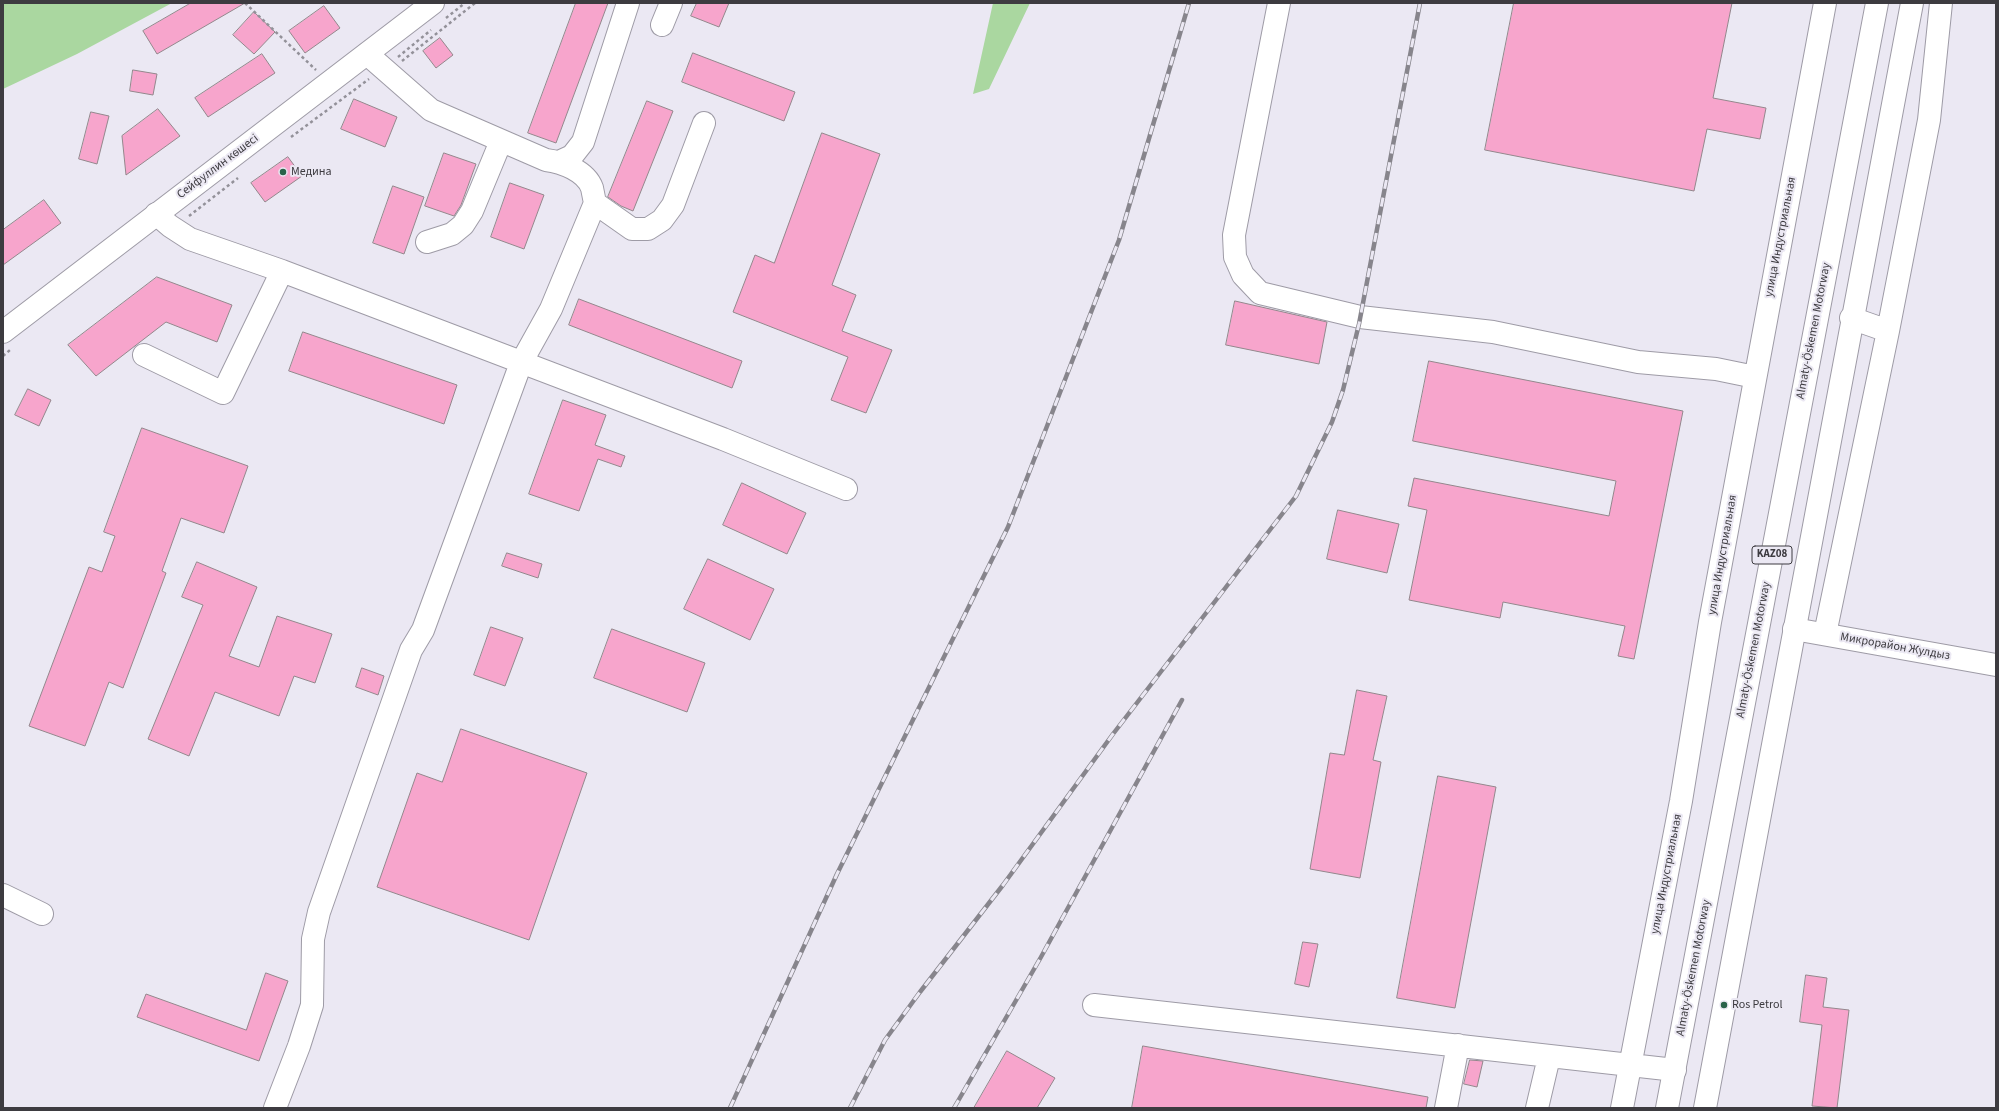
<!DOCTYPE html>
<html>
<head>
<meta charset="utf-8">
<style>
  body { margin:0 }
  #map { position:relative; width:1999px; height:1111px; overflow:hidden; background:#ebe8f3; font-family:"Source Sans 3",sans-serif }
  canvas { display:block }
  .frame { position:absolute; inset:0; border:4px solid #3d3b40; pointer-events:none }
</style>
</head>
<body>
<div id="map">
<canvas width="1999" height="1111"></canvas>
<div class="frame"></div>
</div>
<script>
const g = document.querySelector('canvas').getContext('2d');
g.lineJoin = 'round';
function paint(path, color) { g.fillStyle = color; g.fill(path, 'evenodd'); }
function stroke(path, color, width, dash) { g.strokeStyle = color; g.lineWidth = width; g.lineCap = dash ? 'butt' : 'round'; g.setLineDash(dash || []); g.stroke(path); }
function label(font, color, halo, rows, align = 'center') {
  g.font = font + ' "Source Sans 3",sans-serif'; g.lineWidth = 4; g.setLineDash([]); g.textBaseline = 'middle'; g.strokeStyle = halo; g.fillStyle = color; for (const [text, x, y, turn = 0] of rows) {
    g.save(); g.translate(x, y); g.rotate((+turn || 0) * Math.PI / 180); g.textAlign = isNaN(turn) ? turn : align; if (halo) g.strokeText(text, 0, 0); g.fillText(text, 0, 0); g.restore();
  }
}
paint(new Path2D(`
  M3,3H172L77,54L3,89Z
  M993,3H1030L989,89L973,94Z`), '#aad7a0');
const building = new Path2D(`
  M191,3H245L157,54L143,31Z
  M576,3H608L556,143L528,133Z
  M697,3H729L719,27L691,16Z
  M1514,3H1732L1713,98L1766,108L1760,139L1707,129L1694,191L1485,150Z
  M324,6L340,28L305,53L289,31Z
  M254,12L275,32L254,54L233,35Z
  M440,38L453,55L436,68L423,51Z
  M693,53L795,92L784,121L682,82Z
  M262,54L275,73L208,117L195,98Z
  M133,70L157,74L153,95L130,91Z
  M354,99L397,117L385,147L341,129Z
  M647,101L673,111L633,211L621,206L608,197Z
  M158,109L180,136L126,175L122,136Z
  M91,112L109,116L97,164L79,159Z
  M822,133L880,154L832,285L856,295L842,331L892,350L866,413L831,400L848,357L733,312L755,255L774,263Z
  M444,153L476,164L461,205L454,216L425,206Z
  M288,157L302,176L265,202L251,183Z
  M510,183L544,195L524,249L491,237Z
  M393,186L424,197L404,254L373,243Z
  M44,200L61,223L3,265V230Z
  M157,277L232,305L217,342L166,322L96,376L68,345Z
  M579,299L742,361L732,388L569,325Z
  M1235,301L1327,322L1319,364L1226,345Z
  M303,332L457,385L444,424L289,371Z
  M1429,361L1683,411L1634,659L1618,656L1625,626L1503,602L1500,618L1409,600L1427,510L1408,506L1414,478L1609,516L1616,481L1413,441Z
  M28,389L51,400L39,426L15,415Z
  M563,400L606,415L595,445L625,456L621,467L598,459L579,511L529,494Z
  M142,428L248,466L224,533L181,518L162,571L166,573L123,688L109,682L85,746L29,726L89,567L102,572L115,536L104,532Z
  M742,483L806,513L787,554L723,525Z
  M1338,510L1399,524L1387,573L1327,559Z
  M507,553L542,564L538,578L502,566Z
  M708,559L774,589L750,640L684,609Z
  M197,562L257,587L229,656L259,667L277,616L332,634L315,683L294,676L279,716L215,692L189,756L148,739L203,605L182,597Z
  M491,627L523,638L505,686L474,675Z
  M612,629L705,663L687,712L594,678Z
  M362,668L384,676L378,695L356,687Z
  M1357,690L1387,696L1373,760L1381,762L1360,878L1310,869L1330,753L1344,755Z
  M461,729L587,773L529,940L377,887L417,773L442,782Z
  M1438,776L1496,787L1455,1008L1397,998Z
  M1303,942L1318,944L1309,987L1295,984Z
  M266,973L288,981L259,1061L137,1017L146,994L246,1030Z
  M1806,975L1827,978L1823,1007L1849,1010L1837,1108L1812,1106L1822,1025L1800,1022Z
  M1143,1046L1428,1097L1426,1108H1132Z
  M1007,1051L1055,1078L1037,1108H974Z
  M1470,1060L1483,1061L1477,1087L1464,1084Z`);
paint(building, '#f7a5cc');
stroke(building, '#93878c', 1);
const minor = new Path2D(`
  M1279,3L1234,235L1235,257L1243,275L1260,293L1360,317L1493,332L1638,362L1716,369L1755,377
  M662,25L671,3
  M559,162L572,156L583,142L628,3
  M595,203L632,229H648L662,220L673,205L704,123
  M156,214L170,226L190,239L282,271L723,439L846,489
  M427,242L452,234L463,225L472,211L501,141
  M1851,318L1888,331
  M144,355L223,393L282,271
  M1794,629L1996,665
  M1825,634L1888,331L1929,120L1941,3
  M3,895L42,914
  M1094,1005L1675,1070
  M275,1108L299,1046L312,1005L313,939L319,912L411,650L423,630L521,363L551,309L595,203C594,198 593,193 592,188C586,171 562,162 546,160L431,110L367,54
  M1446,1108L1458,1045
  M1537,1108L1549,1057
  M1622,1108L1681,801L1710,622L1825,3`);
const major = new Path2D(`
  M3,332L433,3`);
const highway = new Path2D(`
  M1667,1108L1877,3
  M1705,1108L1912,3`);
stroke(minor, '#9e9ba6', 24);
stroke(major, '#9e9ba6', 24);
stroke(highway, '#9e9ba6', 24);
stroke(new Path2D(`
  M245,3L316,70
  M446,18L465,3
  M398,57L431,30
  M402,61L475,3
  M291,137L369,79
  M189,216L238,178
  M3,356L10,350`), '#939199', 2.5, [3, 3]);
stroke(minor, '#fff', 22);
stroke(major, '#fff', 22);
stroke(highway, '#fff', 22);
const rail = new Path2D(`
  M730,1108L837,874L1008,527L1119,240L1189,3
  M850,1108L885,1040L920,992L1003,885L1113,734L1296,496L1332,422L1343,390L1359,324L1420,3
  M954,1108L1041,957L1182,700`);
stroke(rail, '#87858c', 4.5);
stroke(rail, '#ebe8f3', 3, [9]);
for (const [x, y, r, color] of [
  [283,172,4,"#2a634a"],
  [1724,1005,4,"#2a634a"]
]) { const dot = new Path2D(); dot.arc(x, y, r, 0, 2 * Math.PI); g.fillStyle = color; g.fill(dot); stroke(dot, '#ebe8f3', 1.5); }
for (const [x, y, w] of [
  [1772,555,40]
]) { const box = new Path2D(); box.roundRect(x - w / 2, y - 9, w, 18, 3); g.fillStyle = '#ebe8f3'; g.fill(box); stroke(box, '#3d3b40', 1); }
label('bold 11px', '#3d3b40', null, [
  ["KAZ08",1772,555]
]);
label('12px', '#3d3b40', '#ebe8f3', [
  ["Сейфуллин көшесі",218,167,-37],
  ["улица Индустриальная",1781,237,-79],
  ["Almaty-Öskemen Motorway",1814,331,-79],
  ["улица Индустриальная",1723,555,-80],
  ["Микрорайон Жулдыз",1895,647,10],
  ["Almaty-Öskemen Motorway",1754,650,-79],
  ["улица Индустриальная",1667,874,-79],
  ["Almaty-Öskemen Motorway",1694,968,-79]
]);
label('12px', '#3d3b40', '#ebe8f3', [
  ["Медина",291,172],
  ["Ros Petrol",1732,1005]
], 'left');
</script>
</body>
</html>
